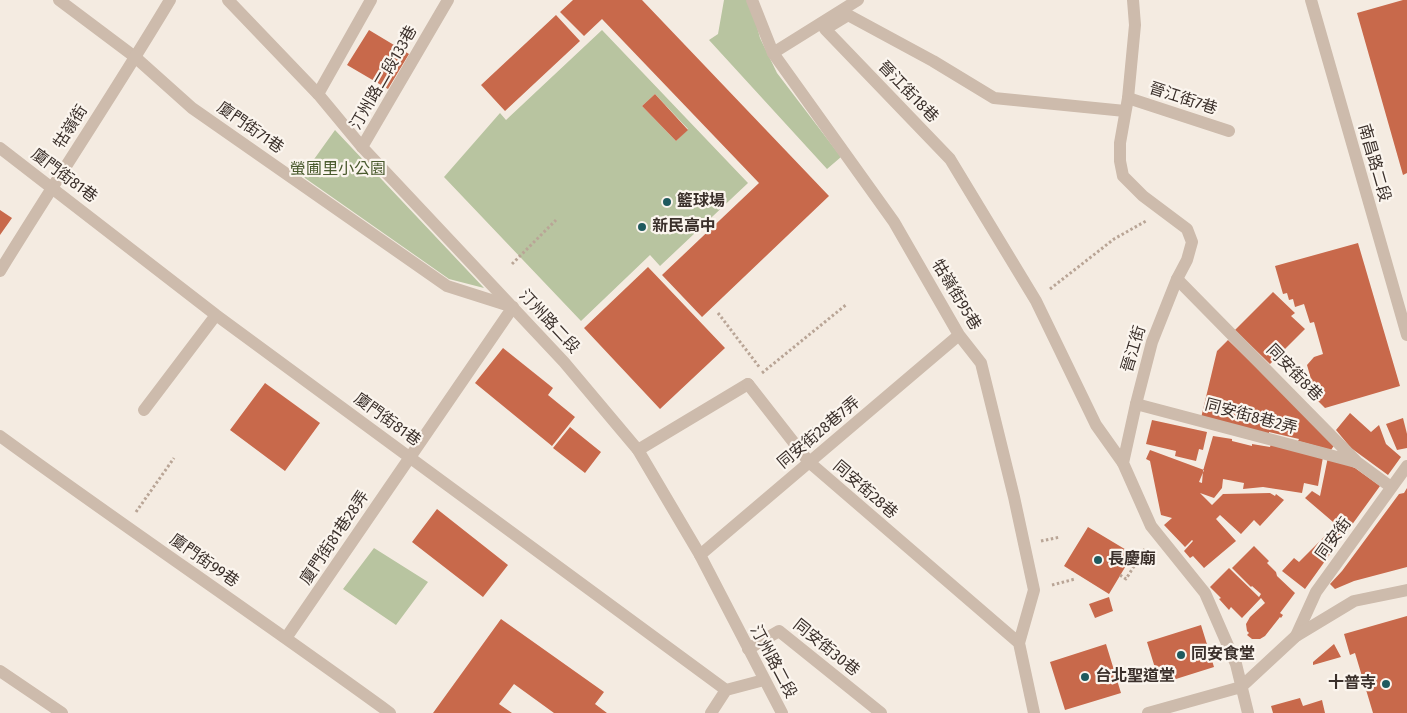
<!DOCTYPE html>
<html>
<head>
<meta charset="utf-8">
<style>
  body { margin:0 }
  canvas { display:block; background:#f4ebe1 }
</style>
</head>
<body>
<canvas width="1407" height="713"></canvas>
<script>
const g = document.querySelector('canvas').getContext('2d');
g.lineJoin = 'round';
function paint(path, color) { g.fillStyle = color; g.fill(path, 'evenodd'); }
function stroke(path, color, width, dash) { g.strokeStyle = color; g.lineWidth = width; g.lineCap = dash ? 'butt' : 'round'; g.setLineDash(dash || []); g.stroke(path); }
function label(font, color, halo, rows, align = 'center') {
  g.font = font + ' "Fira Sans Condensed","Noto Sans TC",sans-serif'; g.lineWidth = 4.5; g.setLineDash([]); g.textBaseline = 'middle'; g.strokeStyle = halo; g.fillStyle = color; for (const [text, x, y, turn = 0] of rows) {
    g.save(); g.translate(x, y); g.rotate((+turn || 0) * Math.PI / 180); g.textAlign = isNaN(turn) ? turn : align; if (halo) g.strokeText(text, 0, 0); g.fillText(text, 0, 0); g.restore();
  }
}
paint(new Path2D(`
  M724,0H750L760,38L777,73L841,157L827,169L709,40L718,34Z
  M602,30L748,183L660,266L650,255L581,321L444,177L500,113L506,120ZM655,94L688,129L676,141L642,106Z
  M335,130L484,288L449,279L302,176Z
  M374,548L428,582L396,625L343,589Z`), '#b8c4a0');
paint(new Path2D(`
  M573,0H642L829,196L702,317L662,275L759,183L602,19L584,36L560,12Z
  M1403,0H1407V173L1403,175L1357,13Z
  M556,15L580,41L505,111L481,85Z
  M369,30L409,54L388,89L347,65Z
  M655,94L688,130L676,141L642,106Z
  M0,210L12,218L0,235Z
  M1358,243L1400,386L1325,408L1317,400L1307,365L1314,357L1323,354L1314,322L1310,323L1304,304L1295,307L1293,299L1289,300L1287,293L1283,294L1275,266Z
  M648,267L725,348L660,409L584,328Z
  M1273,292L1295,313L1291,316L1305,329L1270,364L1235,330Z
  M1228,340L1335,444L1331,450L1298,441L1299,439L1269,432V435L1201,418L1217,351Z
  M503,348L553,388L548,395L575,417L552,446L475,383Z
  M265,383L320,423L285,471L230,430Z
  M1350,413L1371,432L1379,425L1386,444L1401,457L1388,475L1351,448L1336,430Z
  M1403,418L1407,434V448L1397,450L1386,424Z
  M1152,420L1207,432L1203,450L1199,449L1196,461L1175,456L1176,451L1146,444Z
  M570,427L601,452L585,473L553,448Z
  M1213,436L1232,439V441L1252,446V444L1270,447L1271,444L1323,457L1318,486L1304,483L1302,493L1263,487L1243,489L1244,483L1223,479L1222,488L1214,498L1200,493L1212,505L1223,494L1270,493L1275,496L1276,494L1284,500L1260,526L1254,520L1241,534L1220,515L1216,519L1236,541L1204,568L1193,556L1190,558L1184,551L1193,541L1192,540L1185,547L1164,525L1172,518L1161,515L1150,461L1146,459L1150,450L1204,470L1199,482L1202,483L1203,471Z
  M1328,457L1355,468L1380,486L1346,533L1305,498L1312,491L1320,496Z
  M1407,488V567L1354,581L1335,589L1330,584L1342,571L1399,494L1404,493Z
  M437,509L508,565L483,597L412,542Z
  M1088,527L1133,554L1109,594L1064,566Z
  M1333,528L1343,536L1305,589L1282,571L1294,558L1299,562Z
  M1254,546L1269,561L1267,563L1276,572L1277,576L1295,593L1280,613L1283,615L1281,618L1280,617L1265,636L1260,639H1252L1247,635L1249,633L1247,631L1246,624L1250,617L1265,603L1261,598L1242,618L1231,607L1229,610L1219,599L1221,598L1210,587L1229,568L1259,597L1261,594L1252,586L1251,587L1232,568Z
  M1109,597L1113,611L1095,618L1089,604Z
  M1407,616V713H1373L1355,653L1350,655L1344,634Z
  M501,619L604,692L595,704L607,713H554L514,684L499,704L512,713H433Z
  M1201,625L1214,667L1160,684L1147,642Z
  M1106,644L1121,693L1065,710L1050,662Z
  M1334,644L1341,657L1313,665V662Z
  M1300,698L1303,706L1322,700L1325,713H1273L1271,706Z`), '#c8694b');
stroke(new Path2D(`
  M512,264L556,220
  M1050,289L1114,239L1146,221
  M718,313L760,368
  M762,373L847,304
  M136,512L174,458
  M1041,541L1060,537
  M1120,575L1126,579L1146,547
  M1052,585L1075,579`), '#b9a596', 3, [2.5, 2.5]);
stroke(new Path2D(`
  M59,0L135,57L192,108L447,286L513,307L286,638
  M773,53L858,0
  M318,94L371,0
  M1128,98L1229,131
  M362,147L448,0
  M0,148L216,315L726,690L764,680
  M1177,279L1357,462L1391,487
  M1136,404L1356,462
  M144,410L216,315
  M0,436C129,530 261,619 390,713
  M638,450L748,384
  M1123,463L1096,425L1036,301L950,159L825,29L848,15L933,61L994,98L1125,111
  M1296,636L1316,592L1407,466
  M748,649L779,631L881,713
  M711,713L726,690`), '#cdbbac', 12);
stroke(new Path2D(`
  M752,0L773,53L894,222L959,335L981,363L1014,497L1034,590L1019,643
  M1133,0L1135,25L1128,98L1120,143V161L1123,176L1143,196L1187,229L1192,242L1187,260L1177,279L1152,342L1136,404L1123,463L1151,526L1205,593L1236,664L1248,713
  M1311,0L1407,335
  M0,271C56,180 115,92 170,0
  M748,384L809,462L1019,643L1034,713
  M700,555L959,335
  M0,671L62,713
  M1148,713L1241,687L1296,636L1354,601L1407,590`), '#cdbbac', 12);
stroke(new Path2D(`
  M228,0L318,94L362,147L564,362L638,450L700,555L782,713`), '#cdbbac', 12);
g.fillStyle = '#969b7f';
for (const [x, y] of [
  [814,435]
]) { g.beginPath(); g.arc(x, y, 8, 0, 2 * Math.PI); g.fill(); }
for (const [x, y, r, color] of [
  [667,202,5,"#1f5a5e"],
  [642,227,5,"#1f5a5e"],
  [1098,560,5,"#1f5a5e"],
  [1181,655,5,"#1f5a5e"],
  [1085,677,5,"#1f5a5e"],
  [1386,684,5,"#1f5a5e"]
]) { const dot = new Path2D(); dot.arc(x, y, r, 0, 2 * Math.PI); g.fillStyle = color; g.fill(dot); stroke(dot, '#fbf5ee', 2); }
label('16px', '#3b302b', '#fbf5ee', [
  ["汀州路二段133巷",384,78,-60],
  ["晉江街18巷",908,92,46],
  ["晉江街7巷",1183,99,18],
  ["牯嶺街",71,127,-57],
  ["廈門街71巷",250,128,35],
  ["南昌路二段",1374,163,74],
  ["廈門街81巷",64,176,37],
  ["牯嶺街95巷",956,295,59],
  ["汀州路二段",549,322,47],
  ["晉江街",1134,349,-73],
  ["同安街8巷",1294,373,46],
  ["同安街8巷2弄",1251,417,15],
  ["廈門街81巷",387,420,36],
  ["同安街28巷7弄",819,433,-40],
  ["同安街28巷",865,490,41],
  ["廈門街81巷28弄",335,538,-56],
  ["同安街",1334,539,-54],
  ["廈門街99巷",204,561,35],
  ["同安街30巷",826,648,39],
  ["汀州路二段",773,662,62]
]);
label('16px', '#4a5a2e', '#fbf5ee', [
  ["螢圃里小公園",338,170]
]);
label('bold 16px', '#3b302b', '#fbf5ee', [
  ["籃球場",677,202],
  ["新民高中",652,227],
  ["長慶廟",1108,560],
  ["同安食堂",1191,655],
  ["台北聖道堂",1095,677],
  ["十普寺",1376,684,"right"]
], 'left');
</script>
</body>
</html>
